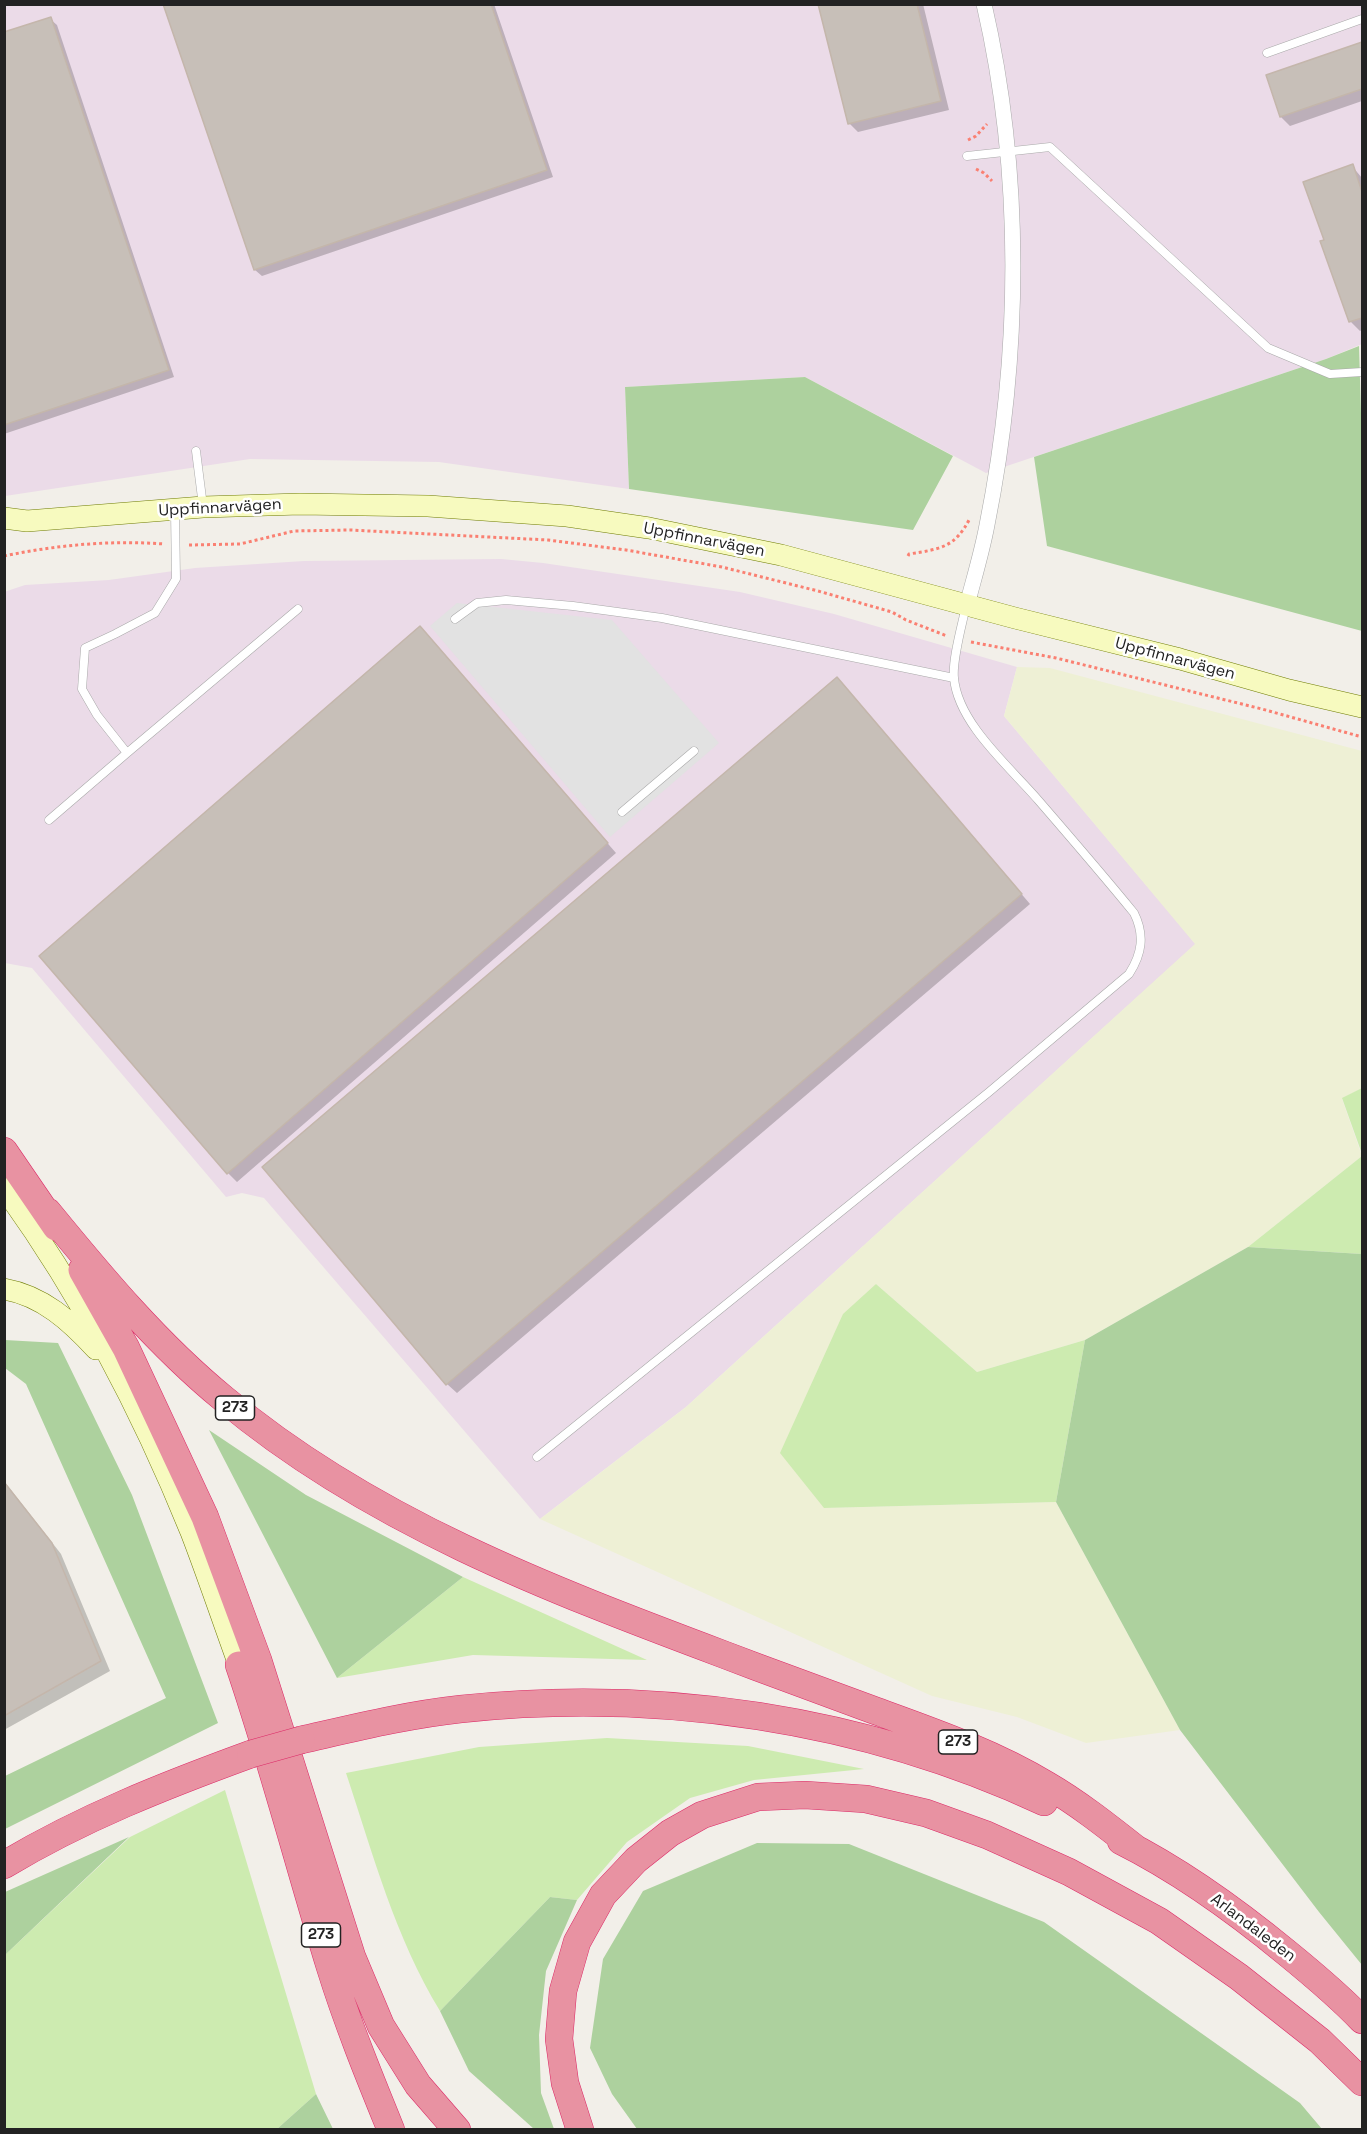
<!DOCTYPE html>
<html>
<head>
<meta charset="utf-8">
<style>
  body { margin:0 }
  #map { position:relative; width:1367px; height:2134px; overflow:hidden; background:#f2efe9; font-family:"Space Grotesk",sans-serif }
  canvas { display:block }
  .frame { position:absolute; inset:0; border:6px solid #222; pointer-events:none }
</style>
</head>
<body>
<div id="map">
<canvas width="1367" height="2134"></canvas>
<div class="frame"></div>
</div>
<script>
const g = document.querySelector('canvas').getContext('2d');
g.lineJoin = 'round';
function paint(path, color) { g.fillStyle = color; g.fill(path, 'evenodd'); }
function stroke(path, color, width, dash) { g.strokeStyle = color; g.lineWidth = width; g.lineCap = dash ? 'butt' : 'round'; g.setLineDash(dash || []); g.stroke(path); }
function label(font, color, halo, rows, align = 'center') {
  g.font = font + ' "Space Grotesk",sans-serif'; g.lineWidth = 5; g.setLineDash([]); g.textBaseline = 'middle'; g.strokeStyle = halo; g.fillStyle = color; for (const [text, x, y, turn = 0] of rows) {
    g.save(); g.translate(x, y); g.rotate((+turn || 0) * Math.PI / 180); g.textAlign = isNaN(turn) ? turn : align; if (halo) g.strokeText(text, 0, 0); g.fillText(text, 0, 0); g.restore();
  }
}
paint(new Path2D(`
  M5,5H1362V344L1326,359L986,473L805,377L625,387L629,489L439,462L250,459L5,496Z
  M501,559L543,563L740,592L834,614L1017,667L1004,716L1196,944L686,1407L540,1519L264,1198L242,1193L226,1197L32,968L5,963L4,592L25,585L109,580L195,568L304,561Z`), '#ebdbe8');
paint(new Path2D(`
  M1017,667L1050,668L1362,751V1088L1342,1099L1362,1156L1248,1247L1085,1340L977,1372L876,1284L824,1508L1056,1502L1180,1730L1086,1743L1017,1717L932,1696L540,1519L686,1407L1195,944L1004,716Z`), '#eef0d5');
paint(new Path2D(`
  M1362,1088V1154L1342,1098Z
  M1362,1156V1254L1248,1247Z
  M876,1284L977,1372L1085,1340L1056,1502L824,1508L780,1453L843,1314Z
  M463,1577L647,1660L473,1655L337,1678Z
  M607,1738L748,1746L864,1769L754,1780L690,1798L627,1842L577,1900L550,1897L440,2011C395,1937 373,1854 346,1773L479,1747Z
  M225,1790L316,2094L277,2129L5,2130V1955L130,1837Z`), '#cdebb0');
paint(new Path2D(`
  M1359,346L1362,447V631L1047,546L1034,457L1326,359Z
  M805,377L953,456L913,530L629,489L625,387Z
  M1248,1247L1362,1254V1965L1319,1912L1180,1730L1056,1502L1085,1340Z
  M5,1340L58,1343L132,1495L218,1723L5,1829V1776L166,1698L26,1384L5,1368Z
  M209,1430L306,1495L463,1577L337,1678Z
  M129,1837L5,1955V1892Z
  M757,1843L849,1844L1044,1922L1300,2103L1322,2129H637L612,2094L590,2048L603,1959L643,1891Z
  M550,1897L577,1900L546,1971L539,2035L541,2093L554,2129H534L469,2071L440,2011Z
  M316,2094L333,2129H277Z`), '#add19e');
paint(new Path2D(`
  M457,603L612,620L719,743L610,837L430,626Z`), '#e2e2e2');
paint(new Path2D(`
  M165,4H494L553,177L262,276L255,270Z
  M820,4H923L949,110L858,132L849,123Z
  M50,19L57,25L174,377L4,434V34Z
  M1362,43V101L1290,126L1281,117L1268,76Z
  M1352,166L1362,178V330L1360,331L1351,322L1326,241Z
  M429,637L616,853L237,1182L228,1173Z
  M846,688L1030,904L457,1393L447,1384Z
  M4,1481L61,1554L110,1671L4,1730Z`), '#0003');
const building = new Path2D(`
  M163,4H491L547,170L254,270Z
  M818,4H917L941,101L848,124Z
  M51,17L169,370L4,425V32Z
  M1362,42V89L1280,117L1266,75Z
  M1353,164L1362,192V318L1349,322L1320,241L1324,240L1303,182Z
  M420,626L608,843L227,1174L39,956Z
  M837,677L1022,894L446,1385L262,1167Z
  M4,1482L52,1543L101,1661L4,1716Z`);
paint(building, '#c7bfb8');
stroke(building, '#c4b6ab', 1.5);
const lane = new Path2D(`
  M1267,53L1362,19
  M967,156L1050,147L1268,348L1330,374L1362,372
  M196,451L203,506
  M175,511L176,579L155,613L115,634L85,648L82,689L97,715L127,753L298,609
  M455,619L477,603L506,600L573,606L662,618L954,678
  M622,812L694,751
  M49,820L127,753
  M537,1457L989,1092L1129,974C1142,954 1145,935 1134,913C1103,875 1071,838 1039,801C1011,768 958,724 954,678C952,660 962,625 966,606`);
const street = new Path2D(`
  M967,605C974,578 982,552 987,525C1021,356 1023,173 984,4`);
const secondary = new Path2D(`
  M4,518L27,521L203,507L300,504L428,506L567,516L649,528L781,555L1015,618L1180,659L1289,690L1362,707
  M4,1188C81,1294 142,1411 191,1532C208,1576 223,1621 239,1665
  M4,1289C43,1296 70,1321 96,1349`);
const highway = new Path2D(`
  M4,1151L56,1227
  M48,1212C102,1278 158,1345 224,1399C370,1521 549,1589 725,1655C775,1674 825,1692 876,1711C934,1732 994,1753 1047,1785C1078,1803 1107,1826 1135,1848
  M82,1270L126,1348L205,1517L258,1660L352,1957L381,2026L418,2085L457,2130
  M239,1665C273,1765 299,1866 330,1967C347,2022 369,2076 391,2130
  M301,1740C354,1728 406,1715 461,1709C658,1688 864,1718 1044,1802
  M1121,1841C1181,1871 1236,1911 1287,1953C1314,1975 1339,1996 1362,2020
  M4,1865C82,1818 166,1785 251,1754
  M580,2130L565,2083L559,2039L563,1991L577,1942L603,1895L636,1860L670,1833L702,1815L758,1797L805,1795L866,1799L926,1813L987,1835L1069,1872L1159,1921L1239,1977L1320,2041L1362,2082`);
stroke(lane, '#a9a9a9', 9);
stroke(street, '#a9a9a9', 16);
stroke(secondary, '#707d05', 22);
stroke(highway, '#dc2a67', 28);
stroke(new Path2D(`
  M968,140L976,136L987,124
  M976,169L984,173L992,181
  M189,545L240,544L294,531L350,530L548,540L626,550L722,567L818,591L892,612L906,620L947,636
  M4,556C57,545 111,540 164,544
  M908,556L909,554C940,549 955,548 970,518
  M971,642L1056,658L1262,709L1362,737`), '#fa8072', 3, [3, 3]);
stroke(lane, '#fff', 8);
stroke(street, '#fff', 15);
stroke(secondary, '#f7fabf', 21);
stroke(highway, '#e892a2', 27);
const highwayBridge = new Path2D(`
  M251,1754L301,1740`);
stroke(highwayBridge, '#dc2a67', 28, []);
stroke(highwayBridge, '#e892a2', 27);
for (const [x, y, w] of [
  [235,1408,39],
  [958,1742,39],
  [321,1935,39]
]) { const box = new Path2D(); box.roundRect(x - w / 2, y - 12, w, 24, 4.5); g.fillStyle = '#fff'; g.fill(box); stroke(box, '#222', 1.5); }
label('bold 15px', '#222', null, [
  ["273",235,1408],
  ["273",958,1742],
  ["273",321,1935]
]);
label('16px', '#222', '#fff', [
  ["Uppfinnarvägen",220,508,-3],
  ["Uppfinnarvägen",704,540,11],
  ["Uppfinnarvägen",1175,659,15],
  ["Arlandaleden",1253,1928,37]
]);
</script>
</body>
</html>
